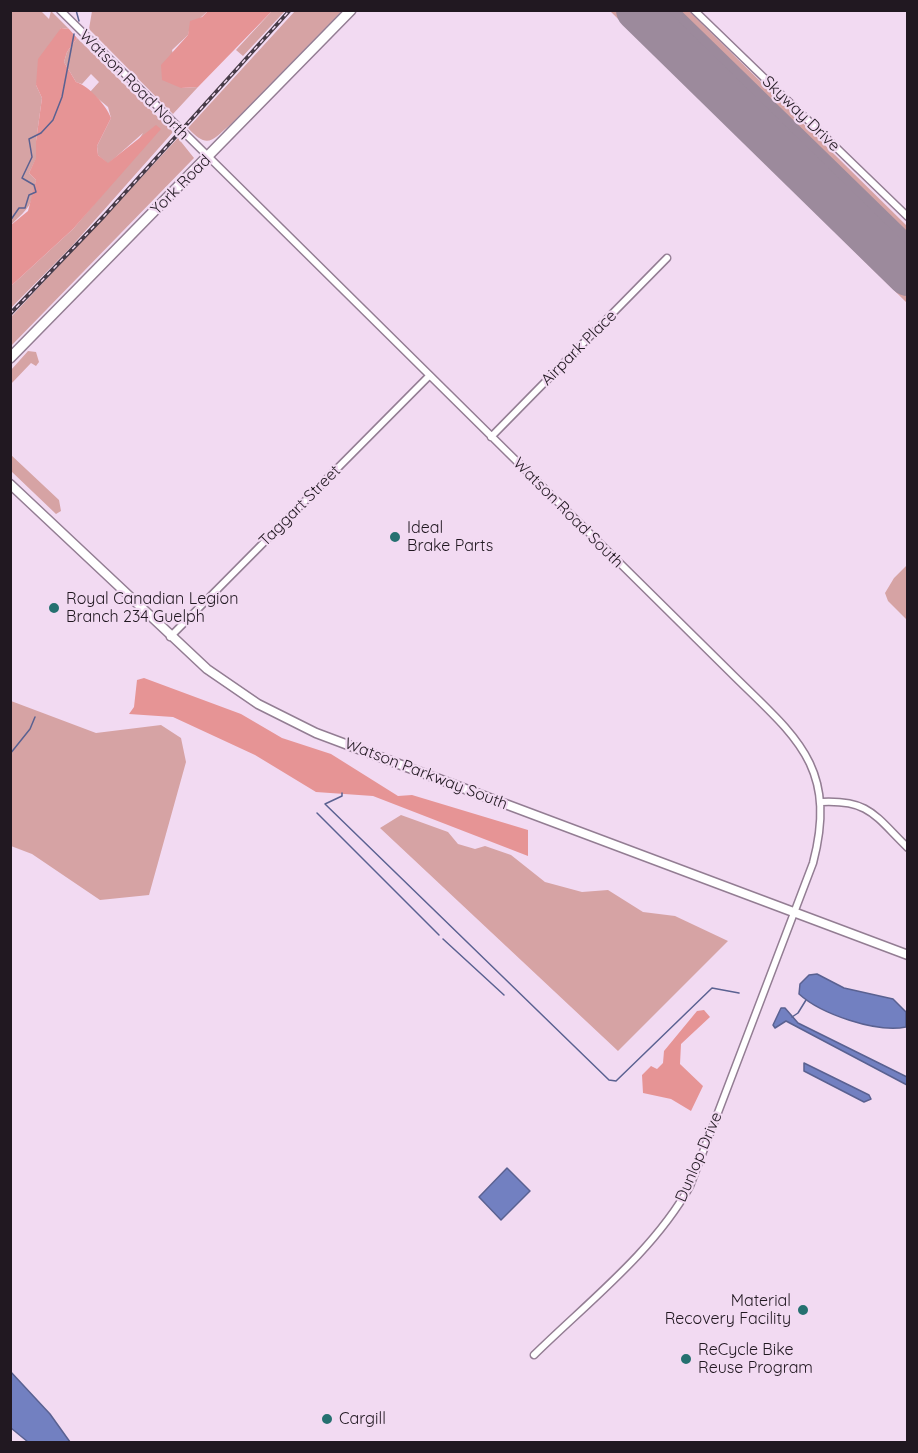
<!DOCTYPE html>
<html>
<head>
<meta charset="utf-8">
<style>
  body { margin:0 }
  #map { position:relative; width:918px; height:1453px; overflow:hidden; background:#f2daf2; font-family:Quicksand,sans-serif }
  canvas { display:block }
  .frame { position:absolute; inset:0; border:12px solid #211821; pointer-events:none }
</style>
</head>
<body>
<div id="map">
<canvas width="918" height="1453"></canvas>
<div class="frame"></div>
</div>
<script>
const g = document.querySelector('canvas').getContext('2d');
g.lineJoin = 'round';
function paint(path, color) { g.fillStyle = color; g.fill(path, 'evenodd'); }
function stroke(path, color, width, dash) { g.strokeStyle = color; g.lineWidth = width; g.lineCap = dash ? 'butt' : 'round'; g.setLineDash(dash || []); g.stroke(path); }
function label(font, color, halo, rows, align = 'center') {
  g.font = font + ' Quicksand,sans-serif'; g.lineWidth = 4.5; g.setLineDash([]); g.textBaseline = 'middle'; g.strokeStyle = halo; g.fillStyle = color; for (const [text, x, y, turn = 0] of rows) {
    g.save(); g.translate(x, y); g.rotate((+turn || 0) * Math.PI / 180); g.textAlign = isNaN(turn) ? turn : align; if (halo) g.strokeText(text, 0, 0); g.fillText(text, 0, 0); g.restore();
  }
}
paint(new Path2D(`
  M11,11H41L49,19L51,11L69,29L61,28L36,85L42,98L36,141V159L29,173L36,180C31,208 30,206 11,225Z
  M92,11H208L190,27L188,35L172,50L181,88L198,87L173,114L89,29Z
  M272,11H285L243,56L236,50Z
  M295,11H342L231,124C212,140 208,150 188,128Z
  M610,11H689L907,226V303Z
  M77,38L173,132L71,247L11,308V286L73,229L106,190L143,133L108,164L98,155L97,146L111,118L108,107L90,92L99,82L91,74L82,84L76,82L64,62L67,52Z
  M178,138L194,158L11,346V317Z
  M28,351L36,352L39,362L36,366L31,363L11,384V370Z
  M10,454L59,500L61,511L56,514L11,471Z
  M907,565V620L888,601L885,593L894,578Z
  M11,701L96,733L161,725L181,738L186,762L149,895L100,900L32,854L11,846Z
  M401,815L448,832L458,844L475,849L485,846L511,855L545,882L582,892L608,890L643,912L675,916L728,941L618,1051L380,828Z`), '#d6a3a4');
paint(new Path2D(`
  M208,11H272L198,87L181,88L162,80L161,65L188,35L190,21L202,17Z
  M61,28L69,29L77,38L67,52L64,62L76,82C88,85 107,106 111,118L97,146L98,155L108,163L156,125L161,129L73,229L11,286V225L28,211L36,180L29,173L36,158V141L42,98L36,85L38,59Z
  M144,678L241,714L282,738L331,754L398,796L412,795L528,830V856L373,796L316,792L255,755L173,717L129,714L134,707L137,680Z
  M704,1010L710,1017L681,1044L680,1064L703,1086L691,1111L671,1099L643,1093L642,1075L651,1066L657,1069L663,1063L664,1051L697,1011Z`), '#e69495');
const water = new Path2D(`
  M817,974L844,988L893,999L906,1012V1027C876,1033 821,1014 799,994L800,984L809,975Z
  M781,1008H785L798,1023L907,1077V1085L786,1021L775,1028L773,1025Z
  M804,1063L869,1095L871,1099L864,1102L804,1071Z
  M507,1168L530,1191L501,1220L479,1197Z
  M10,1371L50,1414L70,1442H28L11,1428Z`);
paint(water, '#7280c1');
stroke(water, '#5a6191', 1.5);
stroke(new Path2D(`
  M76,10L79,21
  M10,221L19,208H25L29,195L36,192L34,185L22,178L32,157L29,139L41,133L53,120L62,97L74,34
  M10,754L30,729L35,717
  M342,793V796L325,804L609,1080L616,1081L712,988L739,993
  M317,813L439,935
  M443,939L504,995
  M792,1017L798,1013L806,1000`), '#5a6191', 1.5);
stroke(new Path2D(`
  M669,10L908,243
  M857,225L873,210`), '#9c8a9c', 16);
stroke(new Path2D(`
  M637,10L908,275`), '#9c8a9c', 42);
const street = new Path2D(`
  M60,10L729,671C793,735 839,764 813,863L690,1186C653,1252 588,1302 534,1355
  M694,10L908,217
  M491,437L667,258
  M170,637L429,376
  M822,802C870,800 875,816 908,848`);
const secondary = new Path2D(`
  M10,484L207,669L258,704L316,733L908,955`);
const primary = new Path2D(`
  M10,358L351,10`);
stroke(street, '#937d93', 9);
stroke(secondary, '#937d93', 11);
stroke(primary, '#937d93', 12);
stroke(street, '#fff', 6);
stroke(secondary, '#fff', 8);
stroke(primary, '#fff', 9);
const rail = new Path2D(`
  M10,314L104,216L290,10`);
stroke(rail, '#473b47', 4);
stroke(rail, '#f2daf2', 1.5, [4.5]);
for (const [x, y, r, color] of [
  [395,537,6,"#257070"],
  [54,608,6,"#257070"],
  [803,1310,6,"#257070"],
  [686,1359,6,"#257070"],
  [327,1419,6,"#257070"]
]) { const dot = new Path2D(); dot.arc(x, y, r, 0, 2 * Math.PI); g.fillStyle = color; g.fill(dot); stroke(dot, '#f2daf2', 2); }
label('16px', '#211821', '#f2daf2', [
  ["Watson Road North",134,85,45],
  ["Skyway Drive",801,114,44],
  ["York Road",181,185,-45],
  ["Airpark Place",579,348,-45],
  ["Taggart Street",300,506,-45],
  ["Watson Road South",568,513,45],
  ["Watson Parkway South",426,774,21],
  ["Dunlop Drive",699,1157,-67]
]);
label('16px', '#211821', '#f2daf2', [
  ["Ideal",407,528],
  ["Brake Parts",407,546],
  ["Royal Canadian Legion",66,599],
  ["Branch 234 Guelph",66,617],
  ["Material",791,1301,"right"],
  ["Recovery Facility",791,1319,"right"],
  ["ReCycle Bike",698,1350],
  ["Reuse Program",698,1368],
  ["Cargill",339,1419]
], 'left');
</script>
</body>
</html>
